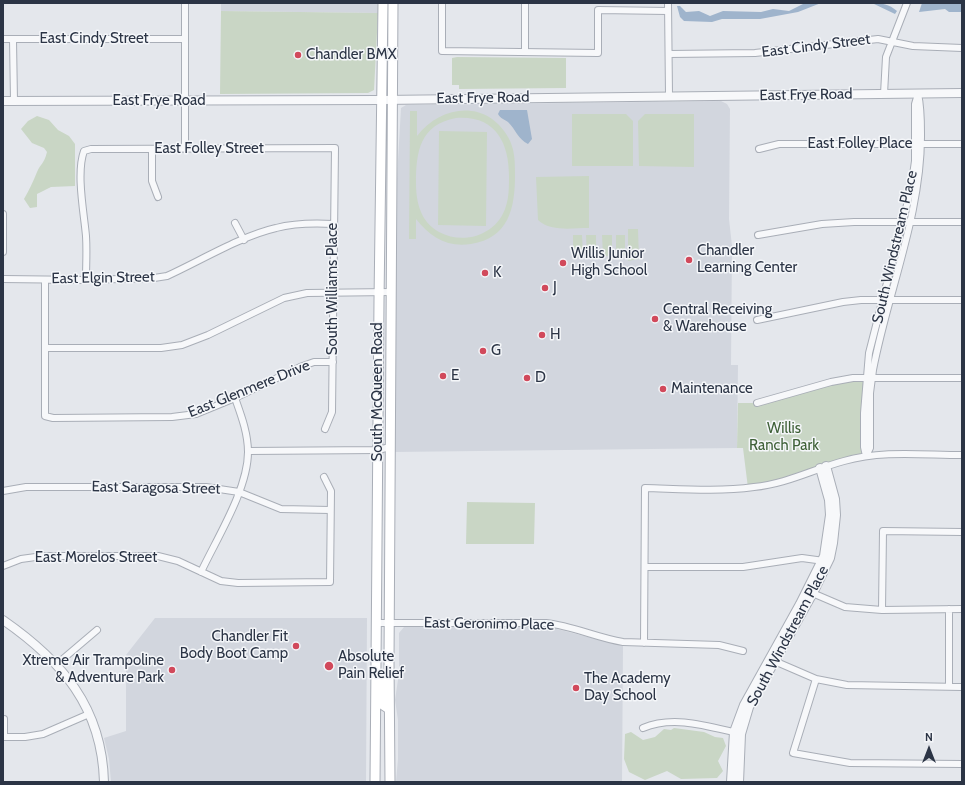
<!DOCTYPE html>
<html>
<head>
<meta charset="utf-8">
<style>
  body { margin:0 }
  #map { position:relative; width:965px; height:785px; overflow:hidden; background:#e4e7ec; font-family:Cabin,sans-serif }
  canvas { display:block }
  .frame { position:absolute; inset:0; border:4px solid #2b3445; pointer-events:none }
  .north { position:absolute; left:909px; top:729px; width:40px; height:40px; -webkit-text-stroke:3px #f4f6f9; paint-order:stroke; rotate:0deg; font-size:11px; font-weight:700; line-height:16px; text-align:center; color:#2b3445 }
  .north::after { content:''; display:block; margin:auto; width:14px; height:18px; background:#2b3445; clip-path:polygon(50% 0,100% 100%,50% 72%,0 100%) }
</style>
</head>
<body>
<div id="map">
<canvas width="965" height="785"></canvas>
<div class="frame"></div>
<div class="north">N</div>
</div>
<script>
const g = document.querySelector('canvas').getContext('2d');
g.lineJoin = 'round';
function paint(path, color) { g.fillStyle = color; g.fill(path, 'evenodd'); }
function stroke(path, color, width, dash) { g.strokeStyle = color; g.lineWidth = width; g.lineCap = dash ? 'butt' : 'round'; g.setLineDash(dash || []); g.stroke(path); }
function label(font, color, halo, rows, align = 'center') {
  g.font = font + ' Cabin,sans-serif'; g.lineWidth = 3; g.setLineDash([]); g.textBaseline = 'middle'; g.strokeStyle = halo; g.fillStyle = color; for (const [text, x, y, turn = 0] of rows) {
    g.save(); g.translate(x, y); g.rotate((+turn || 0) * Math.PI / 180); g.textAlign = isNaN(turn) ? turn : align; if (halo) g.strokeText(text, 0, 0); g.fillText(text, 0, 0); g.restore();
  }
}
paint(new Path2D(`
  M221,3H378V13L221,11Z
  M721,101L727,104L730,109L729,219L732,246L731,365H738L737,448L393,452L395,214L401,108L406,105Z
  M155,618H367L366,782H111L109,759L104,738L126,731V655Z
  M404,627H549L623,646L622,782H396L398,759V720L395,700L399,673V633Z`), '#d2d6de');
paint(new Path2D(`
  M221,11L378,13L374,90L368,93L220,94Z
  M457,57L566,58V88L459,89V85H452V58Z
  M410,111H417V136C441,105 486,99 508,137C515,149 515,162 515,175C515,208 509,238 471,244C448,248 430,237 416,219V239H409ZM456,118C495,115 509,142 509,176C509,186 509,197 506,206C498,234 465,246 439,232C421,222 416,203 416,183C416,151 420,125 456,118Z
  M572,114H626L633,121V166H572Z
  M645,114H694V167L639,166L638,121Z
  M37,116L49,120L58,130L69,136L75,144V186L51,187L37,194V207L30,208L24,199C29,190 33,182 37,172C41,163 44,164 47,152L44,148L32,143L21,129L28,121Z
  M439,131L487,132L486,226L438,225Z
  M589,176V228C572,228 551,232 538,220L536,177Z
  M628,229H638L639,259L628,261Z
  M573,235H582L583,256H573Z
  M586,235H596V256H587Z
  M602,235H612V256H603Z
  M616,235H625V255L616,256Z
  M869,377L866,456L748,488L743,448H737L738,403H757L831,382Z
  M467,502L535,503L534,544H466Z
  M674,728L704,732L715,737L723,738L726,746L718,761L723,771L717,778L681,779L667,771L645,780L629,772L624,759L625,734L631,732L643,740L655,737L664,729L671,730Z`), '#c9d6c5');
paint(new Path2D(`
  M805,3H821L798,12L760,19H722L712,22L684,21L680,17L677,6H680L686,12L699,11L710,16L723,11L761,12L773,9L789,11Z
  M872,3C882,3 889,4 897,11L895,14Z
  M922,3H961L962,12H949L945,9L919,12Z
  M500,110H527L532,139L528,144C518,139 516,130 508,122C504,119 501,119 498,114Z`), '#9fb4cc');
const minor = new Path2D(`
  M442,3V51L598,53V10L668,11
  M525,3V52
  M668,3L669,95
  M3,39H185
  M13,40L14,101
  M669,54L755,53L878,39L913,46L962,48
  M884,94L886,57L907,3
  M152,149V181L158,197
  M185,149V3
  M759,149L779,144H962
  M3,214V252
  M235,223L244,240
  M758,235L822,224L854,222H962
  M3,279L86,280L154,278L167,276C200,261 241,236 276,228C295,223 314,223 333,224
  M45,280V416L53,418L172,417L196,414L235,398L300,367L314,362H333
  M86,280C86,265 87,251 86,236C84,213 76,173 84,151L91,149L335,148L332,412L325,429
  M757,320L843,302L861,300H962
  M45,348H161L182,345L208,335L284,298L307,293L392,292
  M757,403L831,382L853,378H962
  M248,451L378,450L390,447
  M866,456L870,448V393L873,370C888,291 922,213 921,133C921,119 921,107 918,94
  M866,456L864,447V413L869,353L911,189L915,161V104L918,94
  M3,491L26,487H206L239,492L281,509L330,510
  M3,566L21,559L43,556H158L178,561L221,581L238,583L330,582L331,491L324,477
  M645,567H743L802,558L824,561
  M201,572C217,538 248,489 248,452C248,433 241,415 235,398
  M810,592L845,607L882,610L962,609
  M949,609V686
  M882,610L883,531L962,532
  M377,623H546C573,626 597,638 623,642L719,645L743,651
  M644,643L645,488C681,489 718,492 754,487C786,484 814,469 844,461C882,450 923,455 962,455
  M772,660L816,679L847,685L962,687
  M57,664L97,630
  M816,679L793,753L850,763L962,764
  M643,728C673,715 707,726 737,733
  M3,737H25L43,734L89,714
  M4,737V719`);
const tertiary = new Path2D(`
  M3,101L382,100L962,93
  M3,620C62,661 102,707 104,782
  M731,782L734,732L744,705L800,604L824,556L830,515L829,500L820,468
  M739,782L741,734L749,707L813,593L830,558L833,543L836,515L835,499L826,466`);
const secondary = new Path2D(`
  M382,678L383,705L389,709
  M375,782L379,300L383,3
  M390,782L389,661L393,3`);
stroke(minor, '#a9aeb7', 8);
stroke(tertiary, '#a9aeb7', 10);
stroke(secondary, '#a9aeb7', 11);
stroke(minor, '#f7f8fa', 6);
stroke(tertiary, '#f7f8fa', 8);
stroke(secondary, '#fff', 9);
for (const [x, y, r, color] of [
  [298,55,4,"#d1495b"],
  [689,260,4,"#d1495b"],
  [563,263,4,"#d1495b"],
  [485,273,4,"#d1495b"],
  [545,288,4,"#d1495b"],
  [655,319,4,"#d1495b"],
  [542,335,4,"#d1495b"],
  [483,351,4,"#d1495b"],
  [443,376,4,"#d1495b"],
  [527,378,4,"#d1495b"],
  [663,389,4,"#d1495b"],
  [296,646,4,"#d1495b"],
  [329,666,5,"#d1495b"],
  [172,670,4,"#d1495b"],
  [576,688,4,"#d1495b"]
]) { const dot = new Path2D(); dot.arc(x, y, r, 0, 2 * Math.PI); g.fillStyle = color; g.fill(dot); stroke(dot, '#f4f6f9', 1.5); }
label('15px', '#2b3445', '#f4f6f9', [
  ["East Cindy Street",94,39],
  ["East Cindy Street",816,46,-7],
  ["East Frye Road",806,95,-1],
  ["East Frye Road",483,98,-1],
  ["East Frye Road",159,101],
  ["East Folley Place",860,144],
  ["East Folley Street",209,149],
  ["South Windstream Place",895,247,-77],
  ["East Elgin Street",103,278,-1],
  ["South Williams Place",333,289,-90],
  ["East Glenmere Drive",249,389,-22],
  ["South McQueen Road",378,392,-90],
  ["East Saragosa Street",156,488,1],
  ["East Morelos Street",96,558],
  ["East Geronimo Place",489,624,1],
  ["South Windstream Place",788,636,-62]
]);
label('15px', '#2b3445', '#f4f6f9', [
  ["Chandler BMX",306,55],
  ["Chandler",697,251],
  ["Learning Center",697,268],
  ["Willis Junior",571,254],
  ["High School",571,271],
  ["K",493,273],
  ["J",553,288],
  ["Central Receiving",663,310],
  ["& Warehouse",663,327],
  ["H",550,335],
  ["G",491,351],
  ["E",451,376],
  ["D",535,378],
  ["Maintenance",671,389],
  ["Chandler Fit",288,637,"right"],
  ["Body Boot Camp",288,654,"right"],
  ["Absolute",338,657],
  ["Pain Relief",338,674],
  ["Xtreme Air Trampoline",164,661,"right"],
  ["& Adventure Park",164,678,"right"],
  ["The Academy",584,679],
  ["Day School",584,696]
], 'left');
label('15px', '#3f6138', '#f4f6f9', [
  ["Willis",784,429],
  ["Ranch Park",784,446]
]);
</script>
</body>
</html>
